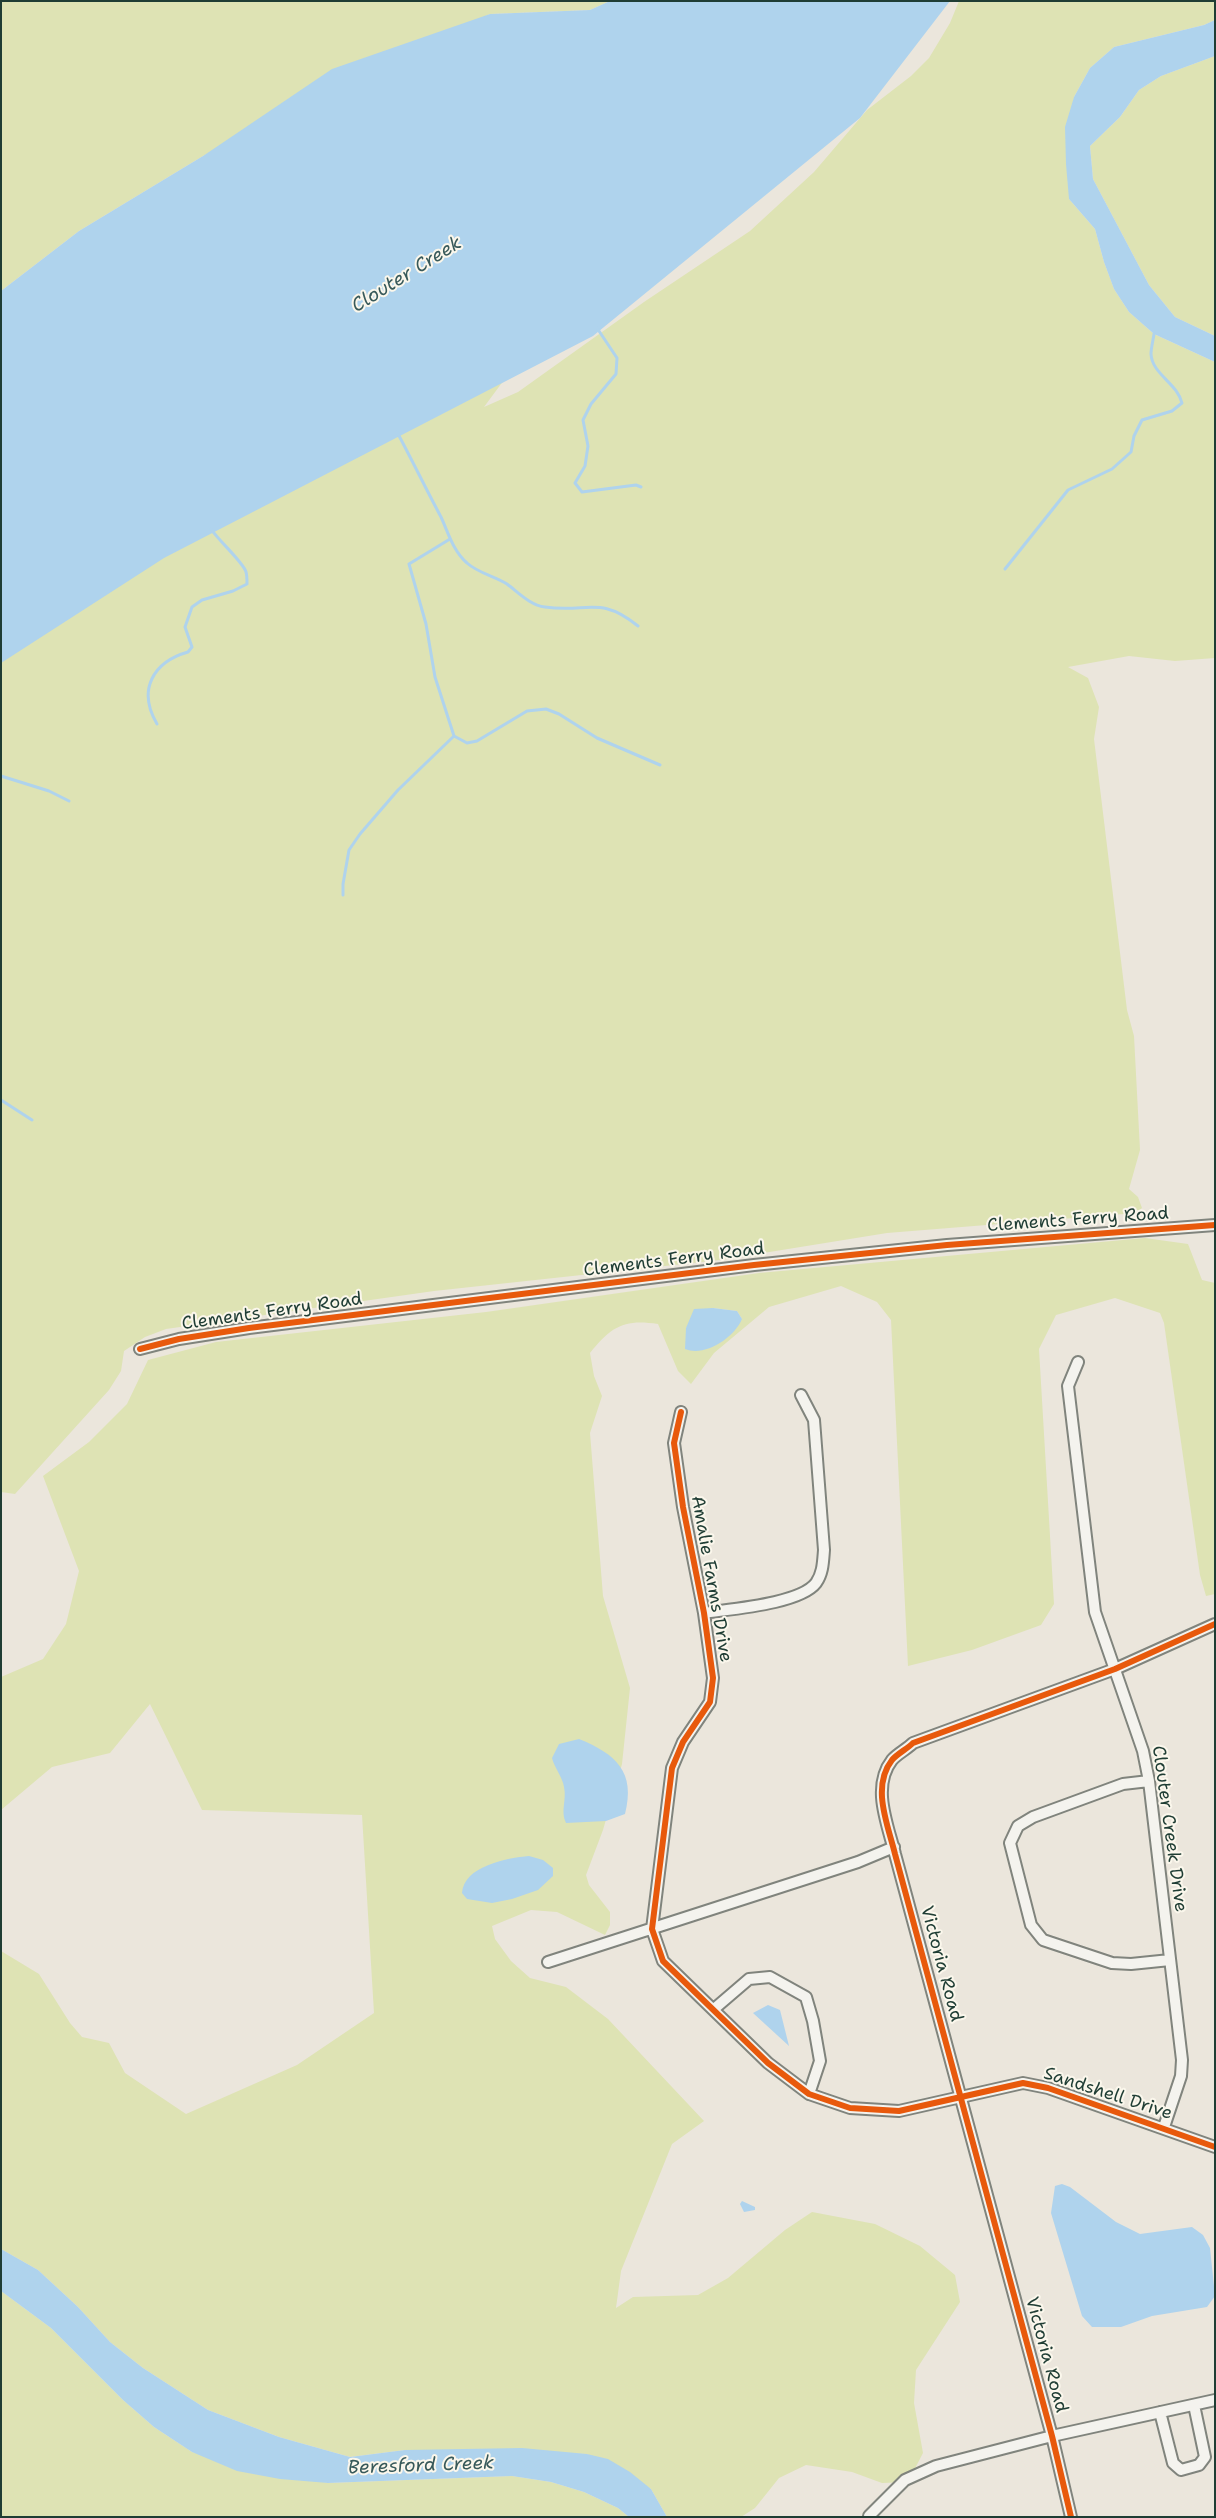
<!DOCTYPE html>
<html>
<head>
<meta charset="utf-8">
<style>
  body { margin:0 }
  #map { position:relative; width:1216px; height:2518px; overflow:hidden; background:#ebe6dc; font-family:"Shantell Sans",sans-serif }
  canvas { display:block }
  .frame { position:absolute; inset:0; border:2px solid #1f3d34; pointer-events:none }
</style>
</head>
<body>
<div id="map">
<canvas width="1216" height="2518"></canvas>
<div class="frame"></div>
</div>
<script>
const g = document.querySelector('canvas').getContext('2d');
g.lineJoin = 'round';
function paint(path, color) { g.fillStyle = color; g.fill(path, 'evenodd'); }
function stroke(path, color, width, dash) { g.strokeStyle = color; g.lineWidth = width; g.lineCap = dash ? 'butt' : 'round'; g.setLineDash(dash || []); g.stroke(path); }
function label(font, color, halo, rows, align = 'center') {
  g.font = font + ' "Shantell Sans",sans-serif'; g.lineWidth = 4; g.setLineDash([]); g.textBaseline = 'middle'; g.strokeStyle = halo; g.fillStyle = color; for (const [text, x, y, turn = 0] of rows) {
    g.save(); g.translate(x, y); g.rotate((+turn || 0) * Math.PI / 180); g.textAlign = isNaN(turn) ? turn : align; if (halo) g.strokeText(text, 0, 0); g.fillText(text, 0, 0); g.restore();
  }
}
paint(new Path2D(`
  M1,1H610L590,10L490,14L203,156L79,231L1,291Z
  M959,1H1215V20L1204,25L1114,47L1090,68L1074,97L1069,199L1095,229L1104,262L1114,289L1129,312L1154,334L1215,362V658L1175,661L1129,656L1068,667L1088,678L1099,707L1094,739L1127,1010L1134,1036L1140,1150L1129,1189L1138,1197L1142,1208L1136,1213L887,1233L720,1260L434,1291L166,1329L145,1337L124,1351L121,1371L109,1390L15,1494L1,1492V598L504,380L484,407L518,392L644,302L750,231L814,172L867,110L911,76L929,58L950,23Z
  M1215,56V336L1175,317L1149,285L1093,179L1090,146L1120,117L1139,90L1161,76Z
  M1145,1238L1188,1244L1202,1280L1215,1283V1594L1206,1596L1200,1575L1164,1323L1160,1313L1115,1298L1056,1315L1039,1349L1054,1604L1041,1625L972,1650L908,1666L891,1320L877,1302L841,1286L769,1307L714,1353L691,1384L678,1371L658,1324C624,1319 612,1326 590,1353L594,1376L602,1396L590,1433L603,1596L630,1688L622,1764L603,1830L586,1875L589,1885L610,1912V1925L605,1935L557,1912L531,1910L492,1926L495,1939L511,1961L530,1978L566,1987L608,2019L704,2121L672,2144L621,2271L616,2308L633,2297L698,2295L728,2278L785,2230L812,2212L875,2224L920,2246L955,2275L960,2302L916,2370L914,2403L923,2453L908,2482L882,2483L852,2472L806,2465L779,2478L755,2508L741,2517H667L651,2489L587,2454L405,2450L350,2457L279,2437L208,2410L143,2368L110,2342L78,2307L38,2270L1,2249V1951L39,1974L70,2023L82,2037L109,2043L125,2073L186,2114L297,2065L374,2013L362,1815L202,1810L150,1704L110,1753L52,1767L1,1810V1677L43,1659L66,1624L79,1571L43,1476L89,1442L127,1404L148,1360L216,1342L486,1312L759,1273ZM713,1308L737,1311L742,1319L686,1334V1328Z
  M1,2291L51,2328L123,2400L154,2427L192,2452L328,2483L512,2476L551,2482L584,2492L618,2508L629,2517H1Z`), '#dee3b4');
paint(new Path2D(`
  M610,1H950L860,118L593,336L164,558L1,663V291L79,231L203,156L332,69L490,14L590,10Z
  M1215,20V56L1161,76L1139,90L1120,117L1090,146L1093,179L1149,285L1175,317L1215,336V362L1154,334L1129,312L1114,289L1104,262L1095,229L1069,199L1066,164L1065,127L1074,97L1090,68L1114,47L1204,25Z
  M713,1308L737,1311L742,1319C734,1338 705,1357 685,1349L686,1328L694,1309Z
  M579,1739C616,1754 636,1772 625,1814L606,1821L566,1823C560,1811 567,1800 564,1787C563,1778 554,1767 552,1758L559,1744Z
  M529,1856L543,1860L553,1868V1876L538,1890L512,1899L492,1903L467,1899L462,1893C464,1866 507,1858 529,1856Z
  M768,2005L780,2010L789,2046L753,2013Z
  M1062,2184L1070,2187L1116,2222L1140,2234L1192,2227L1203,2235L1210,2248L1215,2296L1207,2307L1152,2316L1121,2327H1092L1082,2316L1051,2213L1055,2186Z
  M742,2201L755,2207V2210L744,2212L740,2204Z
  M1,2249L38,2270L78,2307L110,2342L143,2368L208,2410L279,2437L350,2457L405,2450L522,2448L587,2454L608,2459L630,2472L651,2489L667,2517H629L618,2508L584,2492L551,2482L512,2476L328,2483L280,2479L237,2471L192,2452L154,2427L123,2400L51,2328L1,2291Z`), '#afd3ed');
stroke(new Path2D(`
  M597,328L617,358L616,374L591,404L583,420L588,446L585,466L575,483L582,492L636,485L641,487
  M397,432C412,460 426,489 441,517C448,532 453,551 467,563C478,573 494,576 507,584C519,593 530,605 545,607C588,613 600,595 638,626
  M450,539L409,564L426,624L435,677L454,736L467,743L477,741L527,711L546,709L559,714L597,738L660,765
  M1005,569L1068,490L1112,469L1131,452L1134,436L1142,420L1172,411L1182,403C1177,383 1152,374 1151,354C1151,348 1153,341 1154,334
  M157,724C137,690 153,662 188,652L192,647L185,627L192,607L202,600L233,591L247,584C247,580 247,575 246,572C244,563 218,540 211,529
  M1,776L49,791L69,801
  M343,895V884L349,850L360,834L398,790L454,736
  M1,1100L32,1120`), '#afd3ed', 3);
const minor = new Path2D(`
  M140,1349L179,1339L249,1328L754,1265L947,1245L1215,1225
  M1078,1362L1068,1386L1095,1612L1143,1751L1149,1781L1182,2060L1181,2076L1164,2127
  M681,1412L674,1443L683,1507L704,1613L713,1678L710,1702L683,1742L672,1768L652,1929L663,1961L768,2063L809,2094L850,2108L899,2111L1023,2083L1048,2088L1215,2147
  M704,1613C730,1609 800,1604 816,1583C823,1573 823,1562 824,1550L814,1420L801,1395
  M1149,1781L1123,1784L1033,1817L1018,1826L1010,1843L1031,1925L1043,1940L1112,1963L1131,1964L1170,1960
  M548,1962L858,1862L894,1847
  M714,2009L749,1979L770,1977L806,1997L813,2021L820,2061L809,2094
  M1160,2412L1173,2463L1181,2470L1199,2465L1205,2457L1194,2405
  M869,2516L905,2480L936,2466L1052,2436L1215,2400
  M1071,2517L1052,2436L895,1854C888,1825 871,1787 892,1760C897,1754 907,1749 913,1743L1115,1669L1215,1624`);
stroke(minor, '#80847d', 14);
stroke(minor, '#f4f3ee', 10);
stroke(new Path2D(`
  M140,1349L179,1339L249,1328L754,1265L947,1245L1215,1225
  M681,1412L674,1443L683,1507L704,1613L713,1678L710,1702L683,1742L672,1768L652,1929L663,1961L768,2063L809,2094L850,2108L899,2111L1023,2083L1048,2088L1215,2147
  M1071,2517L1052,2436L895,1854C888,1825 871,1787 892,1760C897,1754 907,1749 913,1743L1115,1669L1215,1624`), '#e8590c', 6);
label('18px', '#1f3d34', '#fbf7ec', [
  ["Clements Ferry Road",1078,1220,-4],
  ["Clements Ferry Road",674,1260,-7],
  ["Clements Ferry Road",272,1312,-8],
  ["Amalie Farms Drive",711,1579,80],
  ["Clouter Creek Drive",1169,1829,82],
  ["Victoria Road",941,1964,75],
  ["Sandshell Drive",1108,2094,18],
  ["Victoria Road",1046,2355,75]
]);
label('italic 19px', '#37595a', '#fbf7ec', [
  ["Clouter Creek",407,275,-32],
  ["Beresford Creek",421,2466,-2]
]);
</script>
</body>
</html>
